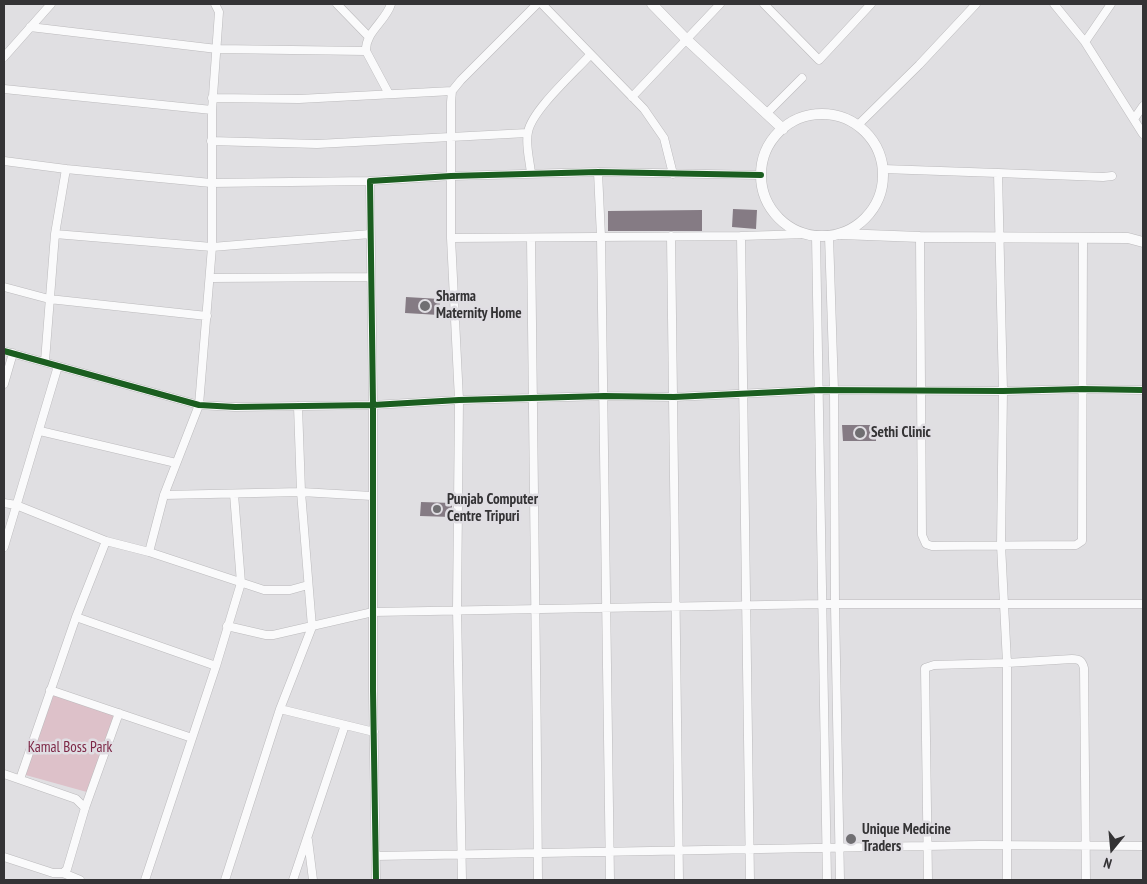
<!DOCTYPE html>
<html>
<head>
<meta charset="utf-8">
<style>
  body { margin:0 }
  #map { position:relative; width:1147px; height:884px; overflow:hidden; background:#e0dfe2; font-family:"PT Sans Narrow",sans-serif }
  canvas { display:block }
  .frame { position:absolute; inset:0; border:5px solid #343335; pointer-events:none }
  .north { position:absolute; left:1087px; top:824px; width:50px; height:50px; -webkit-text-stroke:4px #e0dee3; paint-order:stroke; rotate:197deg; font-size:14px; font-weight:700; line-height:20px; text-align:center; color:#343335 }
  .north::after { content:''; display:block; margin:auto; width:18px; height:22px; background:#343335; clip-path:polygon(50% 0,100% 100%,50% 72%,0 100%) }
</style>
</head>
<body>
<div id="map">
<canvas width="1147" height="884"></canvas>
<div class="frame"></div>
<div class="north">N</div>
</div>
<script>
const g = document.querySelector('canvas').getContext('2d');
g.lineJoin = 'round';
function paint(path, color) { g.fillStyle = color; g.fill(path, 'evenodd'); }
function stroke(path, color, width, dash) { g.strokeStyle = color; g.lineWidth = width; g.lineCap = dash ? 'butt' : 'round'; g.setLineDash(dash || []); g.stroke(path); }
function label(font, color, halo, rows, align = 'center') {
  g.font = font + ' "PT Sans Narrow",sans-serif'; g.lineWidth = 5; g.setLineDash([]); g.textBaseline = 'middle'; g.strokeStyle = halo; g.fillStyle = color; for (const [text, x, y, turn = 0] of rows) {
    g.save(); g.translate(x, y); g.rotate((+turn || 0) * Math.PI / 180); g.textAlign = isNaN(turn) ? turn : align; if (halo) g.strokeText(text, 0, 0); g.fillText(text, 0, 0); g.restore();
  }
}
paint(new Path2D(`
  M50,690L119,713L94,794L22,774Z`), '#ddc1c9');
paint(new Path2D(`
  M733,209L757,210L756,229L732,227Z
  M702,210V231H608V211Z
  M406,297L440,299L439,315L405,313Z
  M842,425H876V441H843Z
  M421,502L452,503V517L420,516Z`), '#857b84');
const minor = new Path2D(`
  M337,4L369,37
  M542,4L644,109L664,138L673,174
  M764,4L819,60L871,4
  M1054,4L1085,42L1143,134
  M30,27L217,49L366,51
  M1085,42L1111,4
  M4,57L51,4
  M4,89L212,110
  M389,94L366,51C365,32 386,21 391,4
  M632,97L720,4
  M212,98L299,99L452,91
  M766,114L802,78
  M1134,119L1143,106
  M858,125L919,65L976,4
  M211,141L317,144L527,133
  M4,161L66,169L211,183L370,181
  M883,169L998,173L1003,391L1001,545L1007,663V880
  M598,172L601,237L610,880
  M998,173L1103,177L1112,176
  M531,174C530,161 525,144 528,132C532,110 575,72 590,55
  M55,234L212,247L370,234
  M671,236L679,880
  M816,236L827,880
  M829,236L834,390L835,605L840,880
  M920,237L922,535L926,544L932,546L1076,545L1082,541L1083,238
  M451,238L741,236
  M531,238C535,452 536,666 538,880
  M210,278L371,277
  M4,287L49,299L207,316
  M4,351L199,405L235,407L373,405L459,400L604,396L674,397L820,390L1003,391L1082,389L1143,390
  M45,361L55,234L66,169
  M4,384L13,353
  M40,431L176,463
  M164,495L301,492L372,496
  M4,503L16,505L106,541L149,552L264,590H290L308,585
  M4,547L58,366
  M149,552L164,495L199,405L212,247V110L219,12L215,4
  M76,617L216,666
  M227,626L266,635H273L373,612L822,604H1143
  M50,690L192,738
  M280,709L374,732
  M4,774L76,799L85,808
  M20,779L76,617L106,541
  M308,840L313,880
  M376,856L980,845L1143,846
  M4,857L53,873H63L67,869L85,808L119,713
  M63,873L80,880
  M145,880L216,666L241,583L234,494
  M225,880L280,709L312,627L301,492L298,406
  M293,880L345,725
  M376,880L373,691V405L370,181L451,176L598,172L761,175
  M462,880L457,609L459,400L451,238V102L452,91L461,80L537,4
  M750,880L741,236L807,234
  M928,880L925,668L934,665L1007,663L1072,659C1080,659 1082,661 1084,668L1086,880`);
const tertiary = new Path2D(`
  M652,4L686,39L783,129
  M761 175a61 61 0 1 1 122 0a61 61 0 1 1-122 0Z
  M841,234L920,237L1128,238L1143,242`);
stroke(minor, '#bbbabc', 9);
stroke(tertiary, '#bbbabc', 11);
stroke(minor, '#fafafb', 8);
stroke(tertiary, '#fafafb', 10);
stroke(new Path2D(`
  M4,351L199,405L235,407L373,405L459,400L604,396L674,397L820,390L1003,391L1082,389L1143,390
  M376,880L373,691V405L370,181L451,176L598,172L761,175`), '#1b5e20', 6);
for (const [x, y, r, color] of [
  [425,306,6,"#706f72"],
  [860,433,6,"#706f72"],
  [437,509,5,"#706f72"],
  [851,839,6,"#706f72"]
]) { const dot = new Path2D(); dot.arc(x, y, r, 0, 2 * Math.PI); g.fillStyle = color; g.fill(dot); stroke(dot, '#e0dee3', 2); }
label('bold 15px', '#343335', '#e0dee3', [
  ["Sharma",436,297],
  ["Maternity Home",436,314],
  ["Sethi Clinic",871,433],
  ["Punjab Computer",447,500],
  ["Centre Tripuri",447,517],
  ["Unique Medicine",862,830],
  ["Traders",862,847]
], 'left');
label('15px', '#7d2746', '#e0dee3', [
  ["Kamal Boss Park",70,748]
]);
</script>
</body>
</html>
